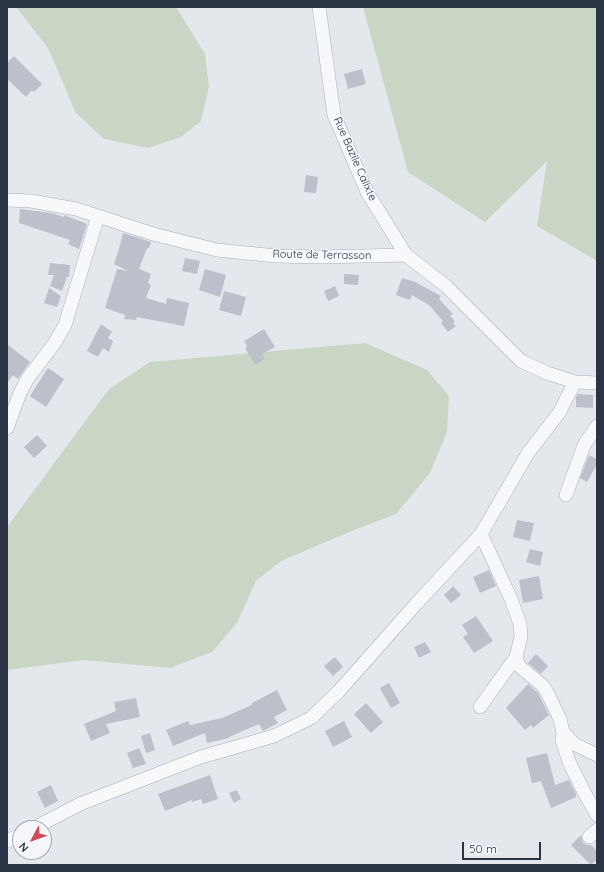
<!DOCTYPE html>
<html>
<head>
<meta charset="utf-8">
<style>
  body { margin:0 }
  #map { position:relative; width:604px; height:872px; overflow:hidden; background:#e4e7ec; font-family:Quicksand,sans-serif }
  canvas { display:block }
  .frame { position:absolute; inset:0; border:8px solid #2b3445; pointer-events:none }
  .north { position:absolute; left:12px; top:820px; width:40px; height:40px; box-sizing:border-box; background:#f4f6f9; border:1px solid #a4a8b1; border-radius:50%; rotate:229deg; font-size:11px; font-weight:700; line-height:16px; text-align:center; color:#2b3445 }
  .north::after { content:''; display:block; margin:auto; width:14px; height:18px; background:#d1495b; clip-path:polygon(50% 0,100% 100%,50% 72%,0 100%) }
  .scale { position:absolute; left:462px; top:842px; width:79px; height:18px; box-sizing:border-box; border:2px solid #2b3445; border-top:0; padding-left:5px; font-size:12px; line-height:14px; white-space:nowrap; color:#2b3445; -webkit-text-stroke:3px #f4f6f9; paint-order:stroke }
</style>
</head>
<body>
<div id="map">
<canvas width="604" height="872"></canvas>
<div class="frame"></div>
<div class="north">N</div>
<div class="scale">50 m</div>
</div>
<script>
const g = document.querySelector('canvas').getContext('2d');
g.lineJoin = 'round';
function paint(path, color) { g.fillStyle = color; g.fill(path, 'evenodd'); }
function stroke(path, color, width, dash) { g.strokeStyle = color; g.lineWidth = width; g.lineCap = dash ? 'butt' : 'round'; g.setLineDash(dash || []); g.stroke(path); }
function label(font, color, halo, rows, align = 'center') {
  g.font = font + ' Quicksand,sans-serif'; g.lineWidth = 3; g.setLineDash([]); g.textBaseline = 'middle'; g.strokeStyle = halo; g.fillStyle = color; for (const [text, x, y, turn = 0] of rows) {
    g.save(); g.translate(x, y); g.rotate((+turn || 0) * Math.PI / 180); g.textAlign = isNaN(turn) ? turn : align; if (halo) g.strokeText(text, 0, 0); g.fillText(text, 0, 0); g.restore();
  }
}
paint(new Path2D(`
  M16,7H176L205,54L209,87L201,121L181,137L148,148L104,139L76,113L48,48Z
  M363,7H597V261L537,226L547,161L485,222L408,172Z
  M365,343L427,370L449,396L447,432L430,473L396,514L354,530L281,561L256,581L237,623L212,652L170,668L84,660L7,670V527L109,389L150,362Z`), '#c9d6c5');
paint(new Path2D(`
  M14,56L42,84L34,92L32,90L26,97L7,79V63Z
  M362,69L366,84L348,89L344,74Z
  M306,175L318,177L316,193L304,192Z
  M20,209L52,213L64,217V215L87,224L79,249L68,244L70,240L19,223Z
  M123,233L151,242L149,248H147L139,269L151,274L148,283L151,285L146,298L166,304L167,298L189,303L184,326L137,317L136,320L124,319L125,315L105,308L117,269L128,271L114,264L119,249Z
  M185,258L200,261L197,274L182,271Z
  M50,263L70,265L69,277H67L62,291L50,286L54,275H48Z
  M205,269L226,275L220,297L199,290Z
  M344,274L359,275L358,285L344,284Z
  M402,278L415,282L441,296L439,299L453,314L450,316L455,321L453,323L456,326L448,332L441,323L443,321L429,305L412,295L410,300L396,295Z
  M335,286L339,296L328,301L324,291Z
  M49,288L61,296L57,307L44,303Z
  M224,291L246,297L241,316L219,310Z
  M101,324L112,332L108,338L113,341L109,352L103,348L98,357L87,351Z
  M264,329L275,347L262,354L265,359L255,365L245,348L247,346L244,341Z
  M7,344L30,362L18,379L13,375L7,383Z
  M48,368L64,379L46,407L30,396Z
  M578,394L593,395V408L576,407V397Z
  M37,435L47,446L34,458L24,447Z
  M589,455L597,459V464L587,482L580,478Z
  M517,520L534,523L530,541L513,537Z
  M530,549L543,552L540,566L526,562Z
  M489,570L496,586L480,593L473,577Z
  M539,576L543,599L523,603L519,580Z
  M453,586L461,595L451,603L444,595Z
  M476,616L493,641L474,653L463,637L468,634L462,625Z
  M425,642L431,652L419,658L414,647Z
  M536,654L548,666L541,674L528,663Z
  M335,657L343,667L333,676L324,666Z
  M389,683L400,703L391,708L380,688Z
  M528,684L538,693L549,715L533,728L531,725L525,730L506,708Z
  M277,690L287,710L274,717L278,723L263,731L259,724L229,737V738L207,743L205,733L173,746L166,730L188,721L190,725L222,718L252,705V703Z
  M136,698L140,717L106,724L110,733L91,741L84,724L116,711L114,702Z
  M366,703L383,722L371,733L354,714Z
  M344,721L352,737L333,747L325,731Z
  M150,733L155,750L146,753L141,736Z
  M139,748L146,764L133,768L127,753Z
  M547,753L555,785L569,780L576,794V797L551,808L541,781L532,783L526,758Z
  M210,775L218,799L203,804L201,799L192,802V800L165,811L158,794Z
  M51,785L58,801L45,808L37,792Z
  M237,790L241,799L234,803L229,793Z
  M581,835L583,843L587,845H591L597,851V859L591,865L571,845Z`), '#bbc0ca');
const minor = new Path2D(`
  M319,7L334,115L367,192L406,255
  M7,200L31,201L76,209L153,234L217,250L276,256L321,257L406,255L446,286L521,361L547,373L575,382L597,383
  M7,428L20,393L28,378L54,344L65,325L98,216
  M566,495L584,445L597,426
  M481,534L511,599L520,624L521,637L516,657L519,666L542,685L547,692L560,719L563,732L562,740L569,762L584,792L597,815
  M480,707L516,657
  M563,732L574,744L597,755
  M34,828L80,804L201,757L274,736L311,718L339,691L416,604L481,534L528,453L559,413L575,382
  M589,837L597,830
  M7,841L20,835`);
stroke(minor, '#a9aeb7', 14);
stroke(minor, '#f7f8fa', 13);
label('11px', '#2b3445', '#f4f6f9', [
  ["Rue Bazile Calixte",355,159,66],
  ["Route de Terrasson",322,255,1]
]);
</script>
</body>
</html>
